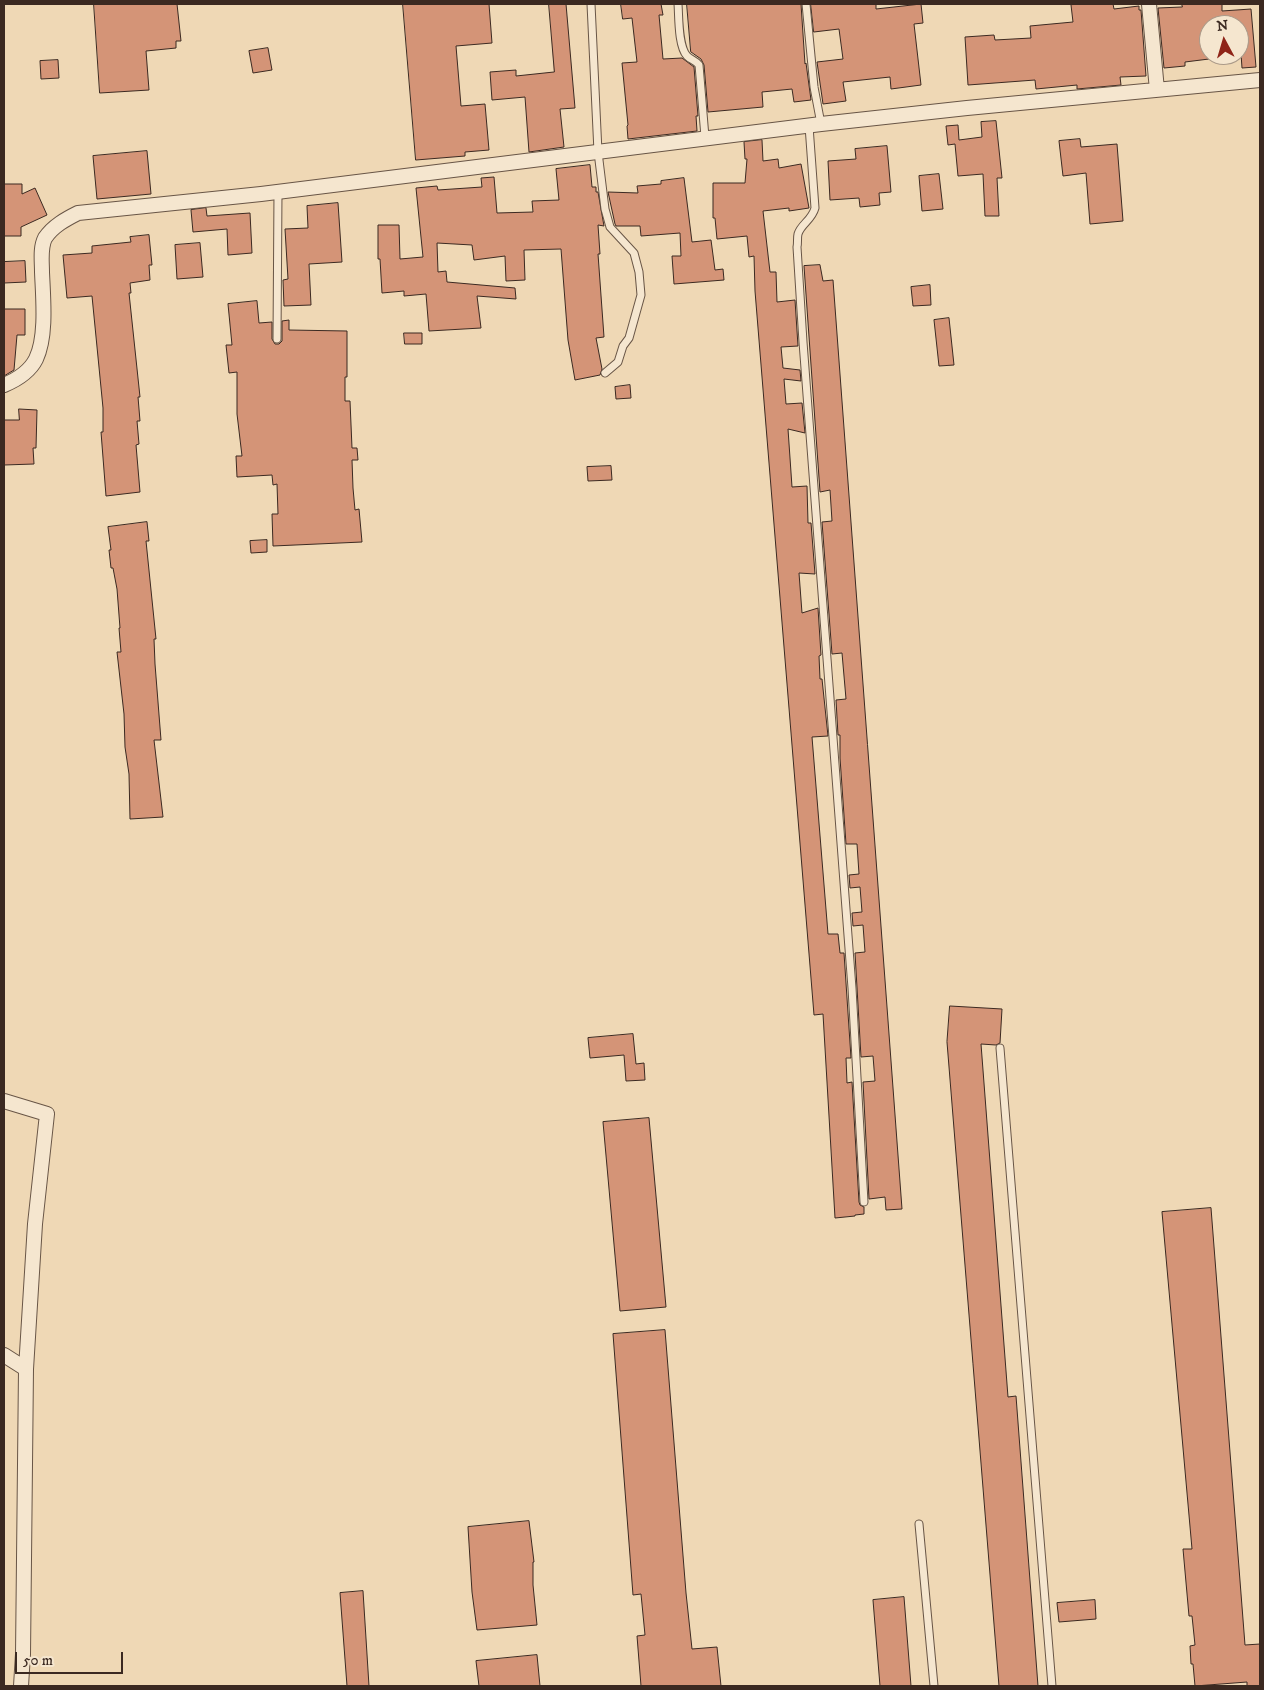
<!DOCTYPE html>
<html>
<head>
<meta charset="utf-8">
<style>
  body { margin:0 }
  #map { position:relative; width:1264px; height:1690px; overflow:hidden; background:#efd8b5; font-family:"IM FELL DW Pica",serif }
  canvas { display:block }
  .frame { position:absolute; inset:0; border:5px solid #3b2921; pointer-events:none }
  .north { position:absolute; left:1199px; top:15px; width:50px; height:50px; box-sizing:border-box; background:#f5e6cf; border:1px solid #ab9a89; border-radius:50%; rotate:354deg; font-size:14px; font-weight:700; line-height:20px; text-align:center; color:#3b2921 }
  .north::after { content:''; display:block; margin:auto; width:18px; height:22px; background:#8f2418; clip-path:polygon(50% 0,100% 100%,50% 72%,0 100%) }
  .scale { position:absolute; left:15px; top:1652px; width:108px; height:22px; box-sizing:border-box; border:2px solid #3b2921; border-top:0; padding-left:6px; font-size:15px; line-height:18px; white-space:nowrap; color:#3b2921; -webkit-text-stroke:4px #f5e6cf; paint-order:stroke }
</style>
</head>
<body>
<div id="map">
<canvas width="1264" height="1690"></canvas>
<div class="frame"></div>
<div class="north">N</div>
<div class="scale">50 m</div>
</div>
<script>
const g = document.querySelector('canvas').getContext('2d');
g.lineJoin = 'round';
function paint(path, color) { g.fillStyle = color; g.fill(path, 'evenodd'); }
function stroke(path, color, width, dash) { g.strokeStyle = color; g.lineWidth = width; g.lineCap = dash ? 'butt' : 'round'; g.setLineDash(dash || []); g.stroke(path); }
const building = new Path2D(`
  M94,4H177L181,41H176V48L146,51L149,90L100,93Z
  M403,4H489L492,43L456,46L461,106L485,104L489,150L465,152V156L416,160Z
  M549,4H566L575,108L560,109L564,147L529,152L525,97L492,100L490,72L516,70V76L554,72Z
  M621,4H661L663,15H659L663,59L682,58L694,67L698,116H696L697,131L628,139L627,126L628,125L622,63L637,62L632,18L623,19Z
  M687,4H801L805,64L806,63L811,100L794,102L792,89L762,92L763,107L708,112L704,65L701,59L691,52Z
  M811,4H876V9L921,4L923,23L914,24L921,85L891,89L890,77L843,82L846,101L823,104L817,62L843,59L839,29L814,32Z
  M1088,4H1113L1114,9L1139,6V10H1141L1146,76L1120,77L1121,85L1077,89V85L1036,89L1035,80L968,85L965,37L994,35L995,40L1031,38L1030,26L1073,22L1071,5Z
  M1182,4H1222V11L1251,9L1256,67L1242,68L1239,25H1209V59L1185,62V66L1164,68L1158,8L1182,7Z
  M268,48L272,70L253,73L249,51Z
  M58,60L59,78L41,79L40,61Z
  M996,121L1002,178H997L999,216H985L983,174L958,176L955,144L948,145L946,126L958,125L959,140L982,137L981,122Z
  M1080,139L1081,147L1117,144L1123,221L1090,224L1086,173L1063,176L1059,141Z
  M762,140L763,161L778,159L779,168L801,164L809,208L789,211V208L763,211L770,272H776L777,302L795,300L798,346L781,347L783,368L800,370L801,381L784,379L786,404L802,403L805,433L788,429L792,487L807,486L808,523H811L815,574L799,573L802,613L818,608L821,655L819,656L820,679H822L828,736L812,737L828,934H838L840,953H844L851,1058H846L847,1083L852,1082L859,1202L860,1205L864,1207V1214L855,1215V1216L835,1218L823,1014L814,1015L755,291L754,256L749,257L747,236L717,239L715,218H713V183H745L747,159H745L744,142Z
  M887,146L891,192L879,193L880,205L860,207L859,198L830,200L828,161L856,159L855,149Z
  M147,151L151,194L97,199L93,156Z
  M590,165L592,187H596V192H598L604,226L598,225L600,254H598L604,337L596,338L602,369L600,375L575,380L568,340L561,249L524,250L525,280L506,281L505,256L474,260L472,245L437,243L438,272L446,271L447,282L515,288L516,299L477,296L481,328L429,331L426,294L404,296V291L382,293L380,259H378V225H399L400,259L423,257L416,188L437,186L438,190L482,187L481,178L494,177L497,213L533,212L532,201L559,200L556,169Z
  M939,174L943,209L922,211L919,176Z
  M684,178L692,242L711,240L715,270L723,269L724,280L674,284L672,256H681L680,233L641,236L640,226H616L615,224L608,192L638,193L637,186L661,184V181Z
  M4,184H22V194L35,188L47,215L21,227V236H4Z
  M338,203L342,262L309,264L311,305L284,306L283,280L288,279L285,229L308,228L307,206Z
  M206,208L207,216L250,213L252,253L228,255L227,229L193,232L191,210Z
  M149,235L152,265H149L150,280L130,283L131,293H129L140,397H138L140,421H137L139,444L136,445L140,492L106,496L101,432H103V408L92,296L67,298L63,255L92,253V246L131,242L130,237Z
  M200,243L203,277L177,279L175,245Z
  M25,261L26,282L4,283V262Z
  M820,265L823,281L833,280L902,1209L886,1210L885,1197L869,1199L863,1082L875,1081L873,1056L861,1057L855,953L865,952L863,925L853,926L852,913L862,912L860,887L850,888L849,875L859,874L857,844H846L840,758V735H838L836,700L846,699L842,653L832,654L822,522L832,521L830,490L820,492L804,266Z
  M930,285L931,305L913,306L911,287Z
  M257,301L259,323L272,322V339L275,344H279L282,341V321L289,320V330L347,331V377H345V401H350L352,448H357L358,460H352L353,488L355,510L359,509L362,542L273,546L272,514H278L277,484L273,485L272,475L237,477L236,456H242L237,414V372L229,373L226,345H232L228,304Z
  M4,309H25V335H17L14,370L4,376Z
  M949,318L954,365L939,366L934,320Z
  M404,333H422V344H405Z
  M630,385L631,398L616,399L615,387Z
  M19,409L37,410L36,448H33L34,464L4,465V420H19Z
  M611,466L612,480L588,481L587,467Z
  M147,522L149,541H146L156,639H154L155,664L161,740H154L163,817L130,819L129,774L125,747L124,714L117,652H121L119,628H120L117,589L113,568H111L109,550H111L108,527Z
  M267,540V552L251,553L250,541Z
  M950,1006L1002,1009L1000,1043L996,1045L981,1044L1008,1397L1016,1396L1038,1686H999L947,1042Z
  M633,1034L636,1064L644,1063L645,1080L626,1081L624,1055L590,1058L588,1038Z
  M649,1118L666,1307L620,1311L603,1122Z
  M1211,1208L1245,1645L1260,1644V1686H1247V1682L1195,1686L1193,1664H1191L1190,1646L1195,1645L1192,1616H1189L1183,1549H1192L1162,1212Z
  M665,1330L686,1593L692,1649L717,1647L721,1686H641L637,1636L645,1635L641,1594L633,1595L613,1334Z
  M529,1521L534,1562H533V1585L537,1625L477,1630L472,1592L468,1527Z
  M363,1591L369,1686H347L340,1593Z
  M904,1597L911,1686H880L873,1600Z
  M1095,1600L1096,1619L1059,1622L1057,1603Z
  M537,1655L540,1686H479L476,1661Z`);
paint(building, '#d49477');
stroke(building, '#3b2921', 1);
const service = new Path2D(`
  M591,4L598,152L605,209L610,227L634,253L639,272L641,295L629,338L623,346L618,362L605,373
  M678,4C679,17 678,46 687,56C691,60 695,60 699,65L705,137
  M806,4L814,87L821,124
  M809,126L815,208C812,220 801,224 798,234C797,238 798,243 797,247L803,342L852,988L864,1202
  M277,339L278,192
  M1000,1048L1052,1686
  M919,1524L934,1686`);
const minor = new Path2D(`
  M1149,4L1157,90
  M4,385C16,380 30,371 36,359C47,336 43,297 42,272C42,261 40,248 45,238C53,226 66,219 78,213L261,194L821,124L967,108L1260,80
  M4,1101L47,1114L35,1224L26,1369L23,1654L21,1686
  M4,1355L26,1369`);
stroke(service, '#685546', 9);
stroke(minor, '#685546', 16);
stroke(service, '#f5e6cf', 7);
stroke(minor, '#f5e6cf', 14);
</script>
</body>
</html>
